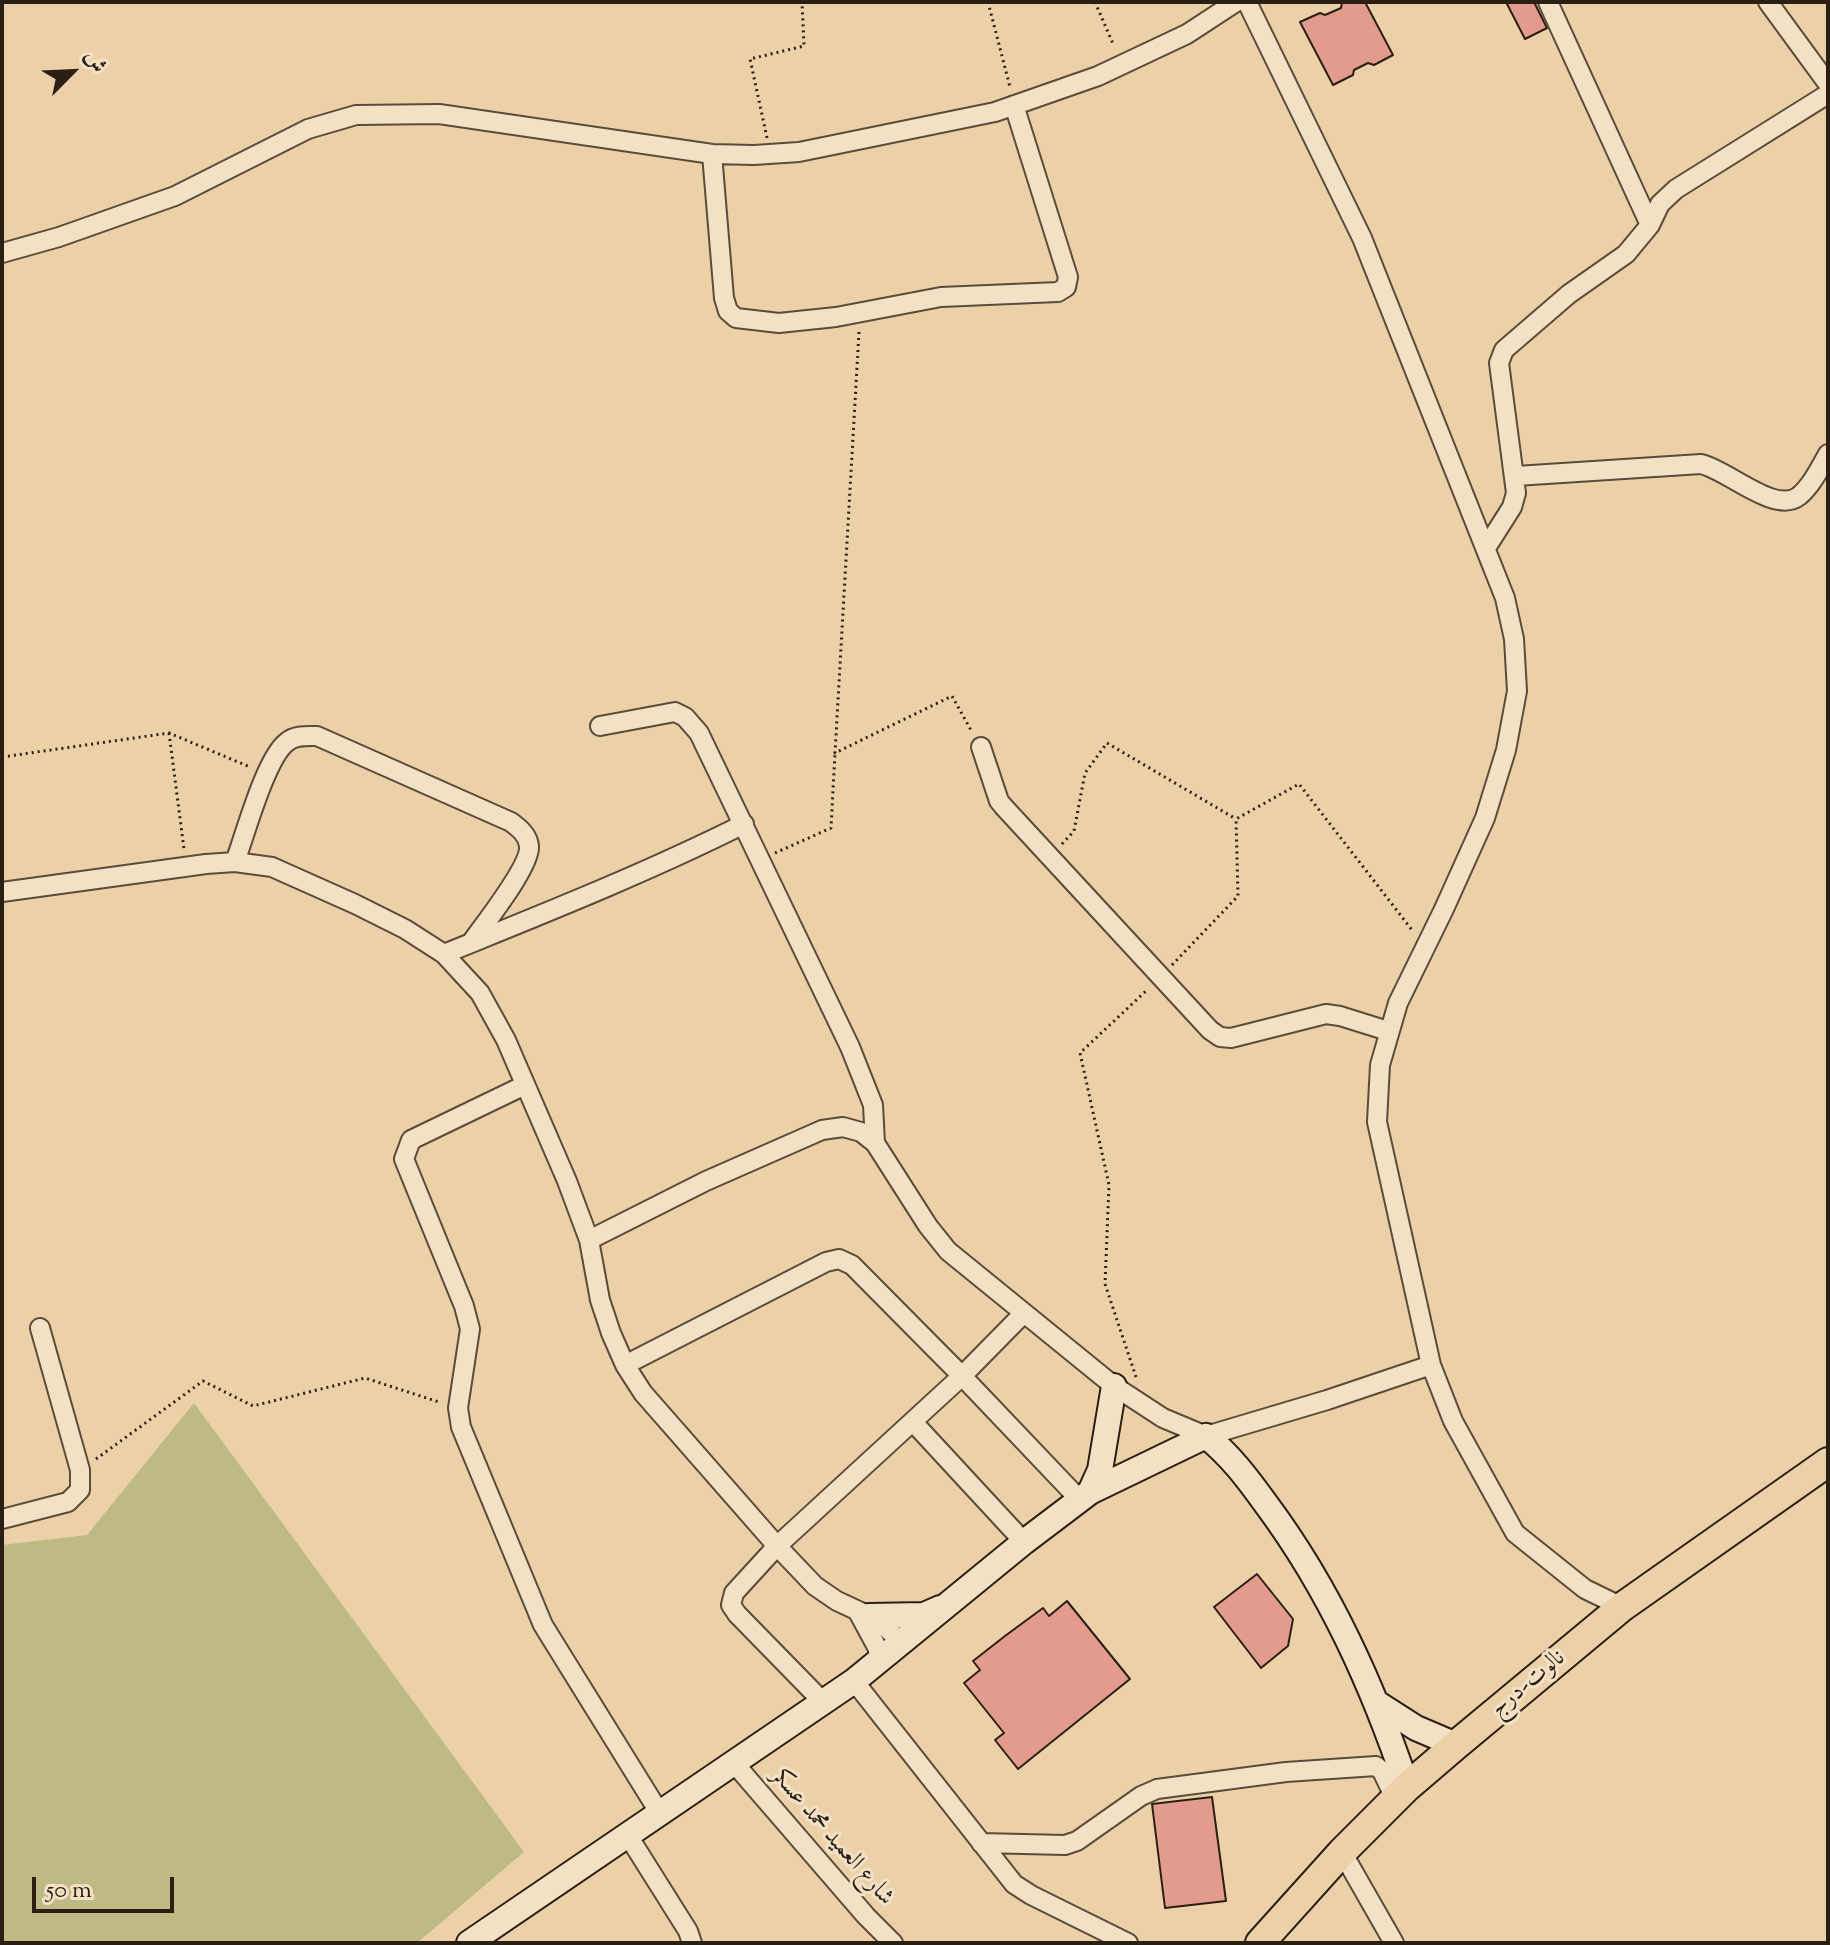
<!DOCTYPE html>
<html>
<head>
<meta charset="utf-8">
<style>
  body { margin:0 }
  #map { position:relative; width:1830px; height:1945px; overflow:hidden; background:#ecd1a8; font-family:"Sorts Mill Goudy",Amiri,serif }
  canvas { display:block }
  .frame { position:absolute; inset:0; border:4px solid #2b1f14; pointer-events:none }
  .north { position:absolute; left:32px; top:32px; width:80px; height:80px; -webkit-text-stroke:6px #f3e1c6; paint-order:stroke; rotate:66deg; font-size:22px; font-weight:700; line-height:32px; text-align:center; color:#2b1f14 }
  .north::after { content:''; display:block; margin:auto; width:28px; height:36px; background:#2b1f14; clip-path:polygon(50% 0,100% 100%,50% 72%,0 100%) }
  .scale { position:absolute; left:32px; top:1877px; width:142px; height:36px; box-sizing:border-box; border:4px solid #2b1f14; border-top:0; padding-left:10px; font-size:24px; line-height:28px; white-space:nowrap; color:#2b1f14; -webkit-text-stroke:6px #f3e1c6; paint-order:stroke }
</style>
</head>
<body>
<div id="map">
<canvas width="1830" height="1945"></canvas>
<div class="frame"></div>
<div class="north">ش</div>
<div class="scale">50 m</div>
</div>
<script>
const g = document.querySelector('canvas').getContext('2d');
g.lineJoin = 'round';
function paint(path, color) { g.fillStyle = color; g.fill(path, 'evenodd'); }
function stroke(path, color, width, dash) { g.strokeStyle = color; g.lineWidth = width; g.lineCap = dash ? 'butt' : 'round'; g.setLineDash(dash || []); g.stroke(path); }
function label(font, color, halo, rows, align = 'center') {
  g.font = font + ' "Sorts Mill Goudy",Amiri,serif'; g.lineWidth = 6; g.setLineDash([]); g.textBaseline = 'middle'; g.strokeStyle = halo; g.fillStyle = color; for (const [text, x, y, turn = 0] of rows) {
    g.save(); g.translate(x, y); g.rotate((+turn || 0) * Math.PI / 180); g.textAlign = isNaN(turn) ? turn : align; if (halo) g.strokeText(text, 0, 0); g.fillText(text, 0, 0); g.restore();
  }
}
paint(new Path2D(`
  M194,1403L524,1852L417,1943H2V1545L87,1535Z`), '#bdba84');
const building = new Path2D(`
  M1342,2H1365L1393,55L1374,65L1368,63L1354,70L1353,75L1333,85L1300,22L1320,13L1325,15L1341,8Z
  M1506,2H1534L1547,28L1525,39Z
  M1257,1574L1293,1619L1288,1646L1261,1668L1214,1607Z
  M1067,1601L1130,1679L1018,1769L995,1740L1004,1733L964,1683L980,1670L973,1661L1005,1636L1043,1608L1049,1616Z
  M1212,1797L1226,1901L1165,1908L1152,1804Z`);
paint(building, '#e29b8c');
stroke(building, '#2b1f14', 2);
const street = new Path2D(`
  M1247,2L1362,238L1505,598L1514,639L1517,691L1506,750L1485,818L1444,909L1398,1003L1380,1065L1377,1122L1431,1365L1453,1421L1515,1533L1585,1589L1622,1607
  M1548,2L1650,225
  M1768,2L1828,84
  M712,154L724,298L728,311L736,318L779,323L836,317L941,297L1058,292L1066,287L1068,277L1014,105
  M2,253L59,237L175,196L308,129L356,115L439,114L712,154L754,155L799,152L995,112L1098,76L1187,34L1236,2
  M1516,476L1701,464C1728,470 1775,515 1799,496C1812,485 1820,468 1828,454
  M1486,548L1512,507L1516,493L1499,363L1504,350L1569,294L1626,254L1650,225L1660,204L1676,189L1828,94
  M600,726L675,712L685,717L699,733L850,1047L873,1105L875,1143
  M981,747L999,801L1003,806L1210,1030L1220,1037L1231,1038L1326,1014L1340,1016L1388,1031
  M235,862C245,835 266,757 287,742C295,735 306,736 317,736L511,822C519,828 528,835 529,846C531,866 484,924 471,943
  M2,892L206,864L235,862L272,867L355,904L405,929L444,954L480,993L506,1040L567,1181L589,1240L600,1300L611,1333L625,1365L643,1393L777,1546L815,1586L837,1601L880,1621L902,1644
  M444,954C545,913 646,873 744,824
  M525,1085L411,1140L404,1159L464,1306L470,1329L458,1408L461,1427L543,1625L659,1812
  M589,1240L706,1181L822,1130L843,1127L861,1132L875,1143L928,1226L948,1251L1114,1386L1163,1418L1206,1436L1327,1400L1431,1365
  M625,1365L826,1262L839,1259L852,1265L962,1376L1080,1500
  M913,1422L1024,1542
  M2,1519L68,1502L80,1490V1470L40,1328
  M858,1612L877,1647L881,1661
  M854,1681L1014,1884L1031,1895L1128,1943
  M824,1703L737,1614L731,1605L734,1593L777,1546L962,1376L1023,1314
  M734,1763L866,1916L893,1943
  M627,1834L688,1931L692,1943
  M981,1843L1065,1845L1077,1841L1141,1796L1157,1789L1286,1772L1376,1766L1382,1771L1396,1800
  M1342,1852L1394,1943`);
const secondary = new Path2D(`
  M1090,1492L1100,1470L1114,1386
  M869,1616L924,1615L940,1608
  M1377,1703L1416,1728L1456,1745
  M469,1943L854,1681L1024,1542L1090,1492L1206,1436C1230,1455 1248,1479 1266,1504C1330,1590 1373,1686 1407,1787`);
const primary = new Path2D(`
  M1260,1943L1342,1852L1407,1787L1456,1745L1622,1607L1828,1462`);
stroke(street, '#5b4c39', 22);
stroke(secondary, '#2b1f14', 28);
stroke(primary, '#2b1f14', 32);
stroke(new Path2D(`
  M988,2L1010,87
  M1095,2L1114,46
  M767,138L750,59L804,46L802,2
  M859,332L835,753L952,696L972,732
  M169,733L184,849
  M2,757L169,733L250,767
  M1062,844L1074,831L1085,773L1107,743L1236,819
  M775,853L831,828L835,753
  M1172,965L1238,896L1236,819L1299,784L1412,930
  M1136,1377L1105,1284L1109,1185L1080,1053L1147,990
  M96,1459L203,1381L253,1406L365,1378L439,1402`), '#2b1f14', 3, [2, 4]);
stroke(street, '#f3e1c6', 18);
stroke(secondary, '#f3e1c6', 24);
stroke(primary, '#ecd1a8', 28);
label('24px', '#2b1f14', '#f3e1c6', [
  ["نالوت-درج",1529,1685,-40],
  ["شارع العميد محمد عسكر",831,1838,49]
]);
</script>
</body>
</html>
